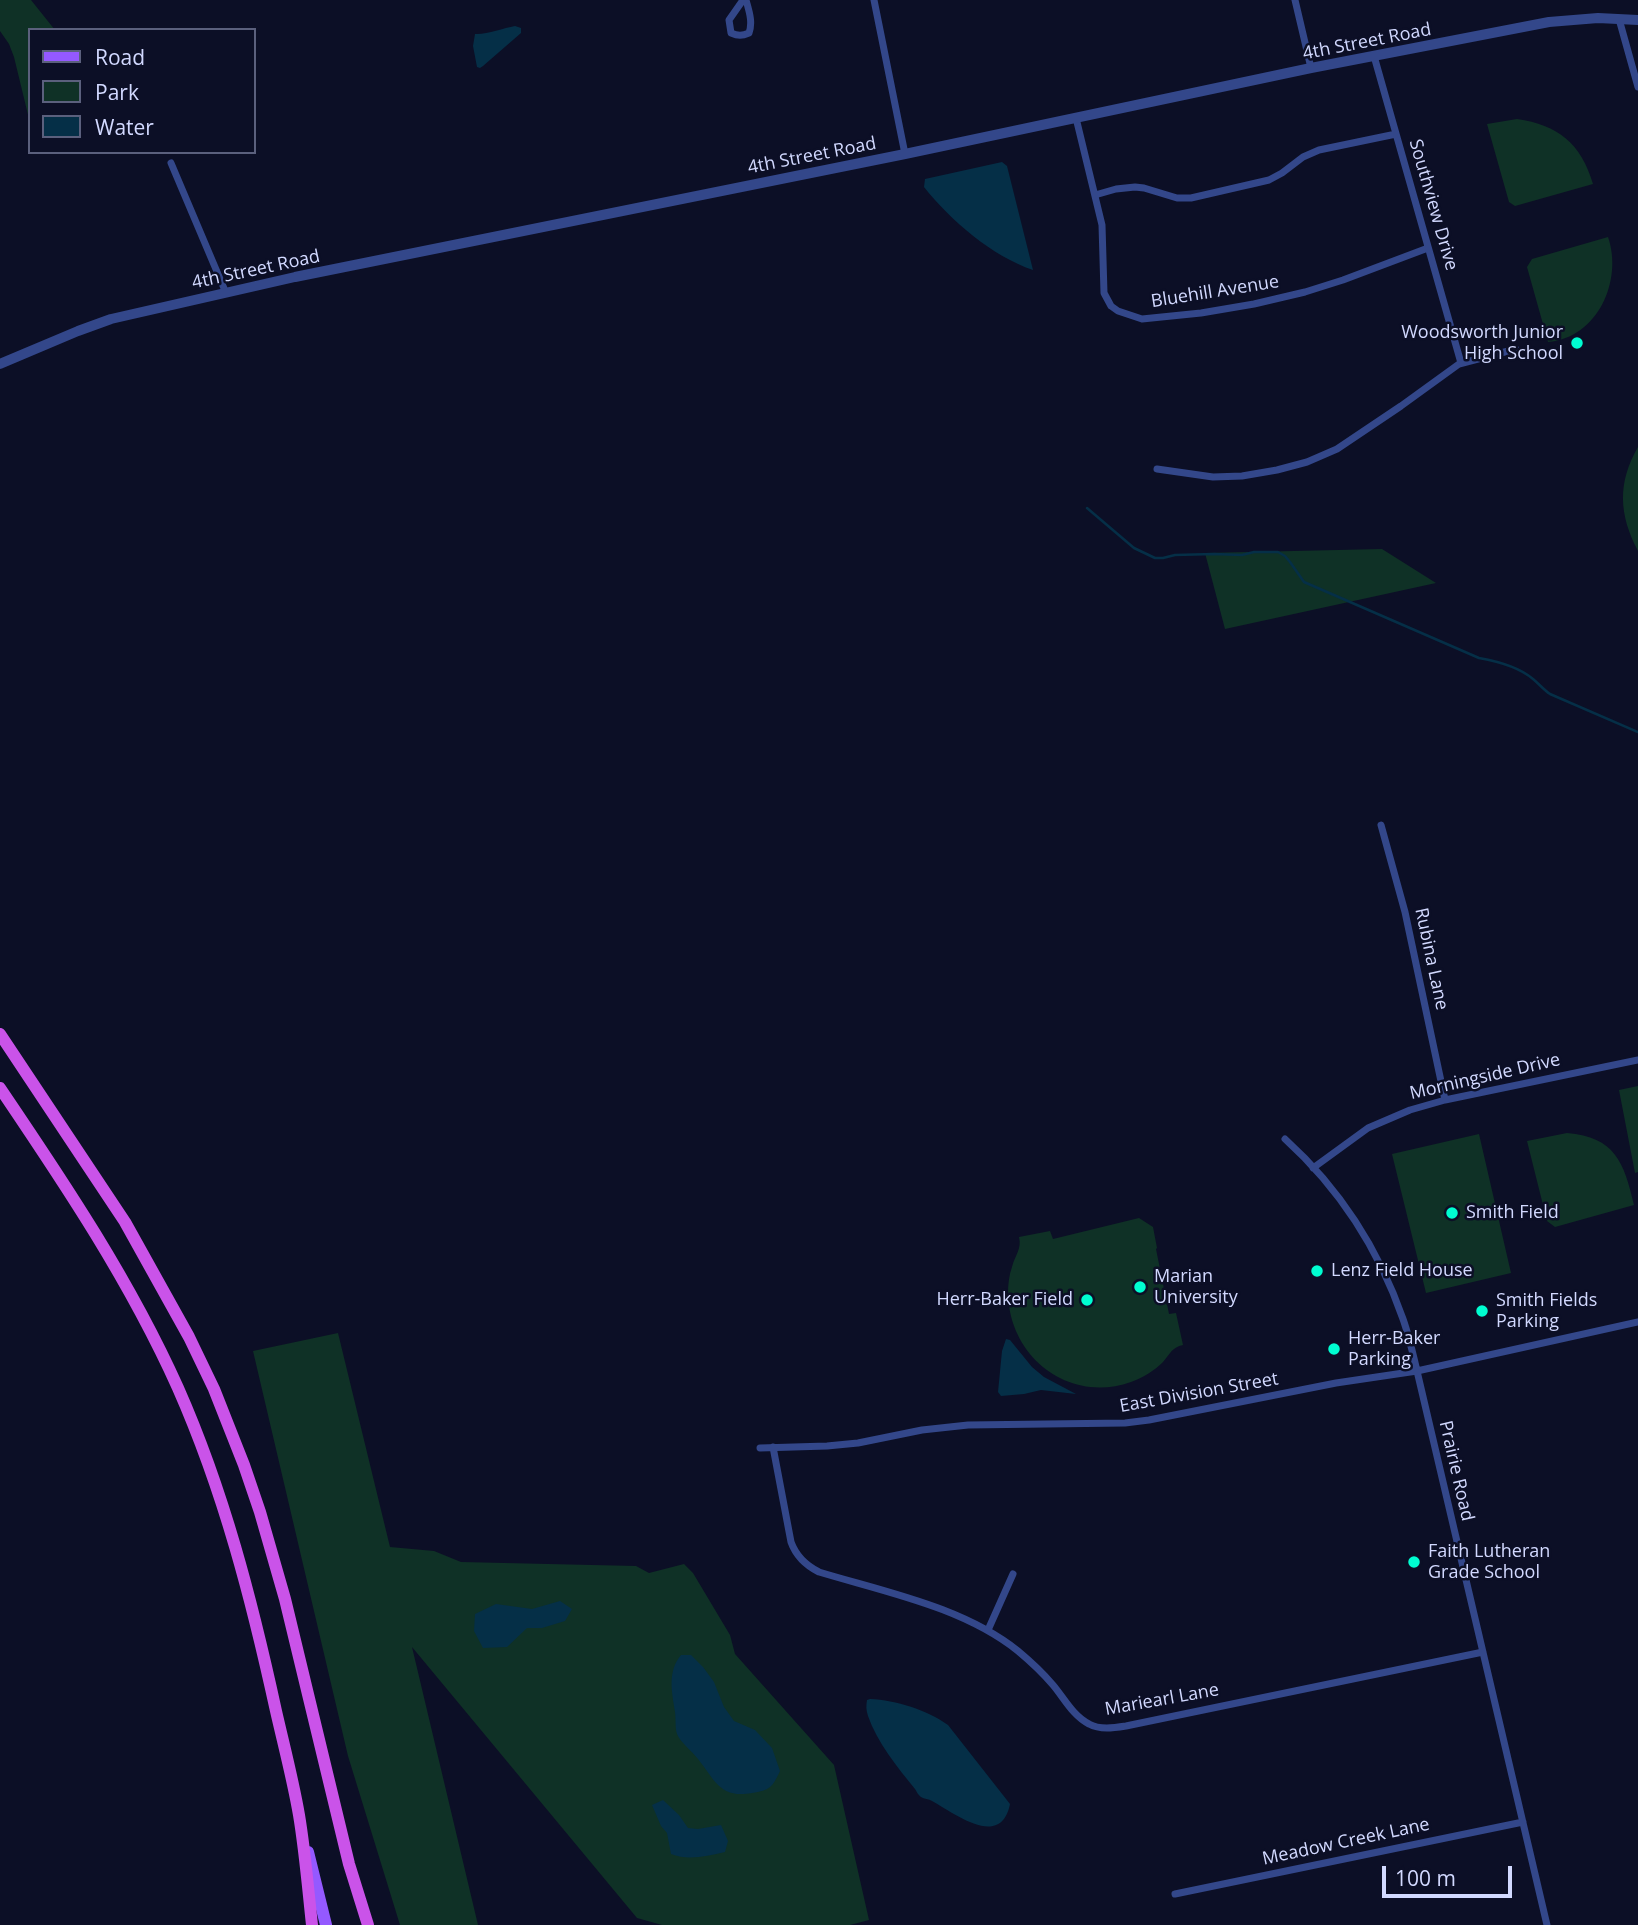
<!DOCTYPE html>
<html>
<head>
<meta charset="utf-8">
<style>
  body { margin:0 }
  #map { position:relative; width:1638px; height:1925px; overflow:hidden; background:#0c0f26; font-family:"Open Sans",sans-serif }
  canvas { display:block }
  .legend { position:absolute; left:28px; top:28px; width:228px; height:126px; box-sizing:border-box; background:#0c0f26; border:2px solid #5b607d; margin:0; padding:9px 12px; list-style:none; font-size:21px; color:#d2d9ff }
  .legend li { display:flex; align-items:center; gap:14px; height:35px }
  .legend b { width:35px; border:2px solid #5b607d }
  .scale { position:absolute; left:1382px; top:1866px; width:130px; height:32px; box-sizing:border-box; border:4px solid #d2d9ff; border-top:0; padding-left:9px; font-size:21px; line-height:24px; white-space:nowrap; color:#d2d9ff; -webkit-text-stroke:5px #0c0f26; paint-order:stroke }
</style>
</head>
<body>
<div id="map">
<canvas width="1638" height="1925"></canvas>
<ul class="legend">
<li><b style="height:9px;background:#9459ff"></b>Road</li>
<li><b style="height:19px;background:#0f3126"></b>Park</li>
<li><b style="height:19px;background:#052f47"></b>Water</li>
</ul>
<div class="scale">100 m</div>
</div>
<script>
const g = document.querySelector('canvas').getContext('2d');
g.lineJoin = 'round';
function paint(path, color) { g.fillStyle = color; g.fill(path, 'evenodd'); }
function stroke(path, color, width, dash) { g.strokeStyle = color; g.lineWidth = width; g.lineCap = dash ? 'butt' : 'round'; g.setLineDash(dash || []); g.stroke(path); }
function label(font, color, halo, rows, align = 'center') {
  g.font = font + ' "Open Sans",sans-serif'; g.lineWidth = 5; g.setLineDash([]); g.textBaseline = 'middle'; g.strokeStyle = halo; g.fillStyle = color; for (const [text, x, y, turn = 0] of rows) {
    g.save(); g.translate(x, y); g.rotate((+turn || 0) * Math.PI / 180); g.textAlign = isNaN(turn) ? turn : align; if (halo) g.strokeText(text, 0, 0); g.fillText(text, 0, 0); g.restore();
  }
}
paint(new Path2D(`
  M0,0H31L55,30H30V123L14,57L9,44L0,31Z
  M1517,119C1558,125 1581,143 1593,184L1515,206L1509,202L1487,124Z
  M1608,237C1623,280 1598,338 1548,342L1527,267L1532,259Z
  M1638,447V551C1619,515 1617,483 1638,447Z
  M1382,549L1436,583L1225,629L1205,553Z
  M1638,1086V1172L1635,1173L1619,1090Z
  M1567,1133C1615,1137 1624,1162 1634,1205L1555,1227L1547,1221L1527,1141Z
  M1479,1134L1511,1273L1426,1293L1392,1154Z
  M1139,1218L1153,1227L1157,1248L1156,1249L1169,1314L1176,1313L1183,1345C1172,1347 1170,1354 1163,1362C1155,1370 1143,1378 1131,1382C1069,1404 1009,1357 1008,1293C1008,1285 1009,1275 1012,1267C1015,1255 1022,1249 1019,1237L1050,1231L1053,1239Z
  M338,1333L390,1547L434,1551L461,1562L636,1566L649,1573L684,1564L693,1573L730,1635L735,1654L834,1765L869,1920L850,1925H662L637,1918L412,1647L478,1925H400L348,1756L253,1351Z`), '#0f3126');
paint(new Path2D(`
  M515,26L521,28V33L483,66L480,68L477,67L473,46L475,34C486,35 503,28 515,26Z
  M1002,162L1007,166L1033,270C992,256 951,221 924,187L925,179Z
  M1006,1339L1010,1340L1032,1367L1044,1377L1076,1394L1041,1390L1024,1394L1001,1396L998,1392L1002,1351Z
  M560,1601L572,1609L565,1621L542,1628H527L507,1647L483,1648L474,1631L475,1614L496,1604L532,1609Z
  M681,1655H691L703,1667L714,1682L724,1707L734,1721L755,1730L772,1748L780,1771C772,1788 770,1790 752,1793C720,1799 715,1780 698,1759C692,1751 680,1742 677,1734C675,1728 676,1719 675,1712C672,1692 667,1672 681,1655Z
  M870,1699C896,1700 927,1710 948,1725L1010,1804C1001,1850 954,1813 932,1801C929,1799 924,1799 921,1797C918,1795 917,1792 915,1789C897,1767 877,1742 868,1716C866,1710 866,1706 867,1700Z
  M663,1800L679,1815L688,1828L698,1829L721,1825L728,1841L725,1852C707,1856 688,1861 671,1854L667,1833L661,1826L652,1805Z`), '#052f47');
stroke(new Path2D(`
  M1087,508L1134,548L1155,558H1163L1175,555L1214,554L1242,555L1254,552H1278L1285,556L1290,562L1304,582L1479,658C1496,661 1519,667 1533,679C1539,684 1544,690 1550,694L1638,732`), '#052f47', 2.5);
stroke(new Path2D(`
  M743,0L729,20L731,33C738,36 742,36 749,33C753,22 749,11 746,0
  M874,0L905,154
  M1295,0L1311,68
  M1619,19L1638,87
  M1374,56L1461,363
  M1076,118L1102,225L1104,293L1111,306L1118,311L1142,319L1201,313L1254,304L1305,292L1343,280L1428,248
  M171,163L226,293
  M1095,195L1116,189L1135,187L1144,188L1177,198H1191L1269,180L1282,173L1303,157L1319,150L1396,134
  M1157,469L1213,477L1242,476L1277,470L1307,462L1337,449L1401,406L1459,364L1516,349
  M1381,825L1405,912L1445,1100
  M1285,1139C1339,1188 1379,1250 1403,1319C1409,1336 1413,1354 1417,1371L1547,1925
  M1313,1168L1368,1128L1410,1110L1445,1100L1638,1060
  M773,1447L791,1542C796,1556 805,1565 819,1572C885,1592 963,1607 1018,1651C1030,1661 1042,1672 1053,1685C1064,1698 1073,1716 1089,1724C1100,1730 1113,1728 1126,1726L1483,1652
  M760,1448L827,1446L858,1443L922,1430L968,1425L1125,1423L1149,1420L1336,1383L1417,1371L1638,1322
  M988,1630L1013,1574
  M1175,1894L1523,1822`), '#33478a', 7);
stroke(new Path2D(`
  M0,364L78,331L111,319L295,277L905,154L1311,68L1549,22L1598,18L1638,20`), '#33478a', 10);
stroke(new Path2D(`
  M308,1852L326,1925`), '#9459ff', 12);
stroke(new Path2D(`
  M0,1034L125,1222L189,1337L214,1389L244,1465L260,1512L285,1599L349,1864L368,1925
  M0,1088C65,1184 130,1281 178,1388C224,1492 252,1601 276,1711C284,1746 293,1780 299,1815C305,1851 308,1888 312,1925`), '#ca53e9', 12);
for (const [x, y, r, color] of [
  [1577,343,7,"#00fdd1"],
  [1452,1213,7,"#00fdd1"],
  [1317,1271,7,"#00fdd1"],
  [1140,1287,7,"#00fdd1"],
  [1087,1300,7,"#00fdd1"],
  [1482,1311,7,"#00fdd1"],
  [1334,1349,7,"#00fdd1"],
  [1414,1562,7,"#00fdd1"]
]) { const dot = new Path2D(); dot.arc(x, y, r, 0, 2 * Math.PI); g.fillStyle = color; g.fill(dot); stroke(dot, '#0c0f26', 2.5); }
label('18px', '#d2d9ff', '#0c0f26', [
  ["4th Street Road",1367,42,-11],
  ["4th Street Road",812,156,-11],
  ["Southview Drive",1433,205,74],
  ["4th Street Road",256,270,-12],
  ["Bluehill Avenue",1215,292,-9],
  ["Rubina Lane",1431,959,78],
  ["Morningside Drive",1485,1077,-13],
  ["East Division Street",1199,1393,-10],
  ["Prairie Road",1456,1471,77],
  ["Mariearl Lane",1162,1700,-10],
  ["Meadow Creek Lane",1346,1842,-12]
]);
label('18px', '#d2d9ff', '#0c0f26', [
  ["Woodsworth Junior",1563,333,"right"],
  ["High School",1563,354,"right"],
  ["Smith Field",1466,1213],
  ["Lenz Field House",1331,1271],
  ["Marian",1154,1277],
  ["University",1154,1298],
  ["Herr-Baker Field",1073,1300,"right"],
  ["Smith Fields",1496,1301],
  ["Parking",1496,1322],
  ["Herr-Baker",1348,1339],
  ["Parking",1348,1360],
  ["Faith Lutheran",1428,1552],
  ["Grade School",1428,1573]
], 'left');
</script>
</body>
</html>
